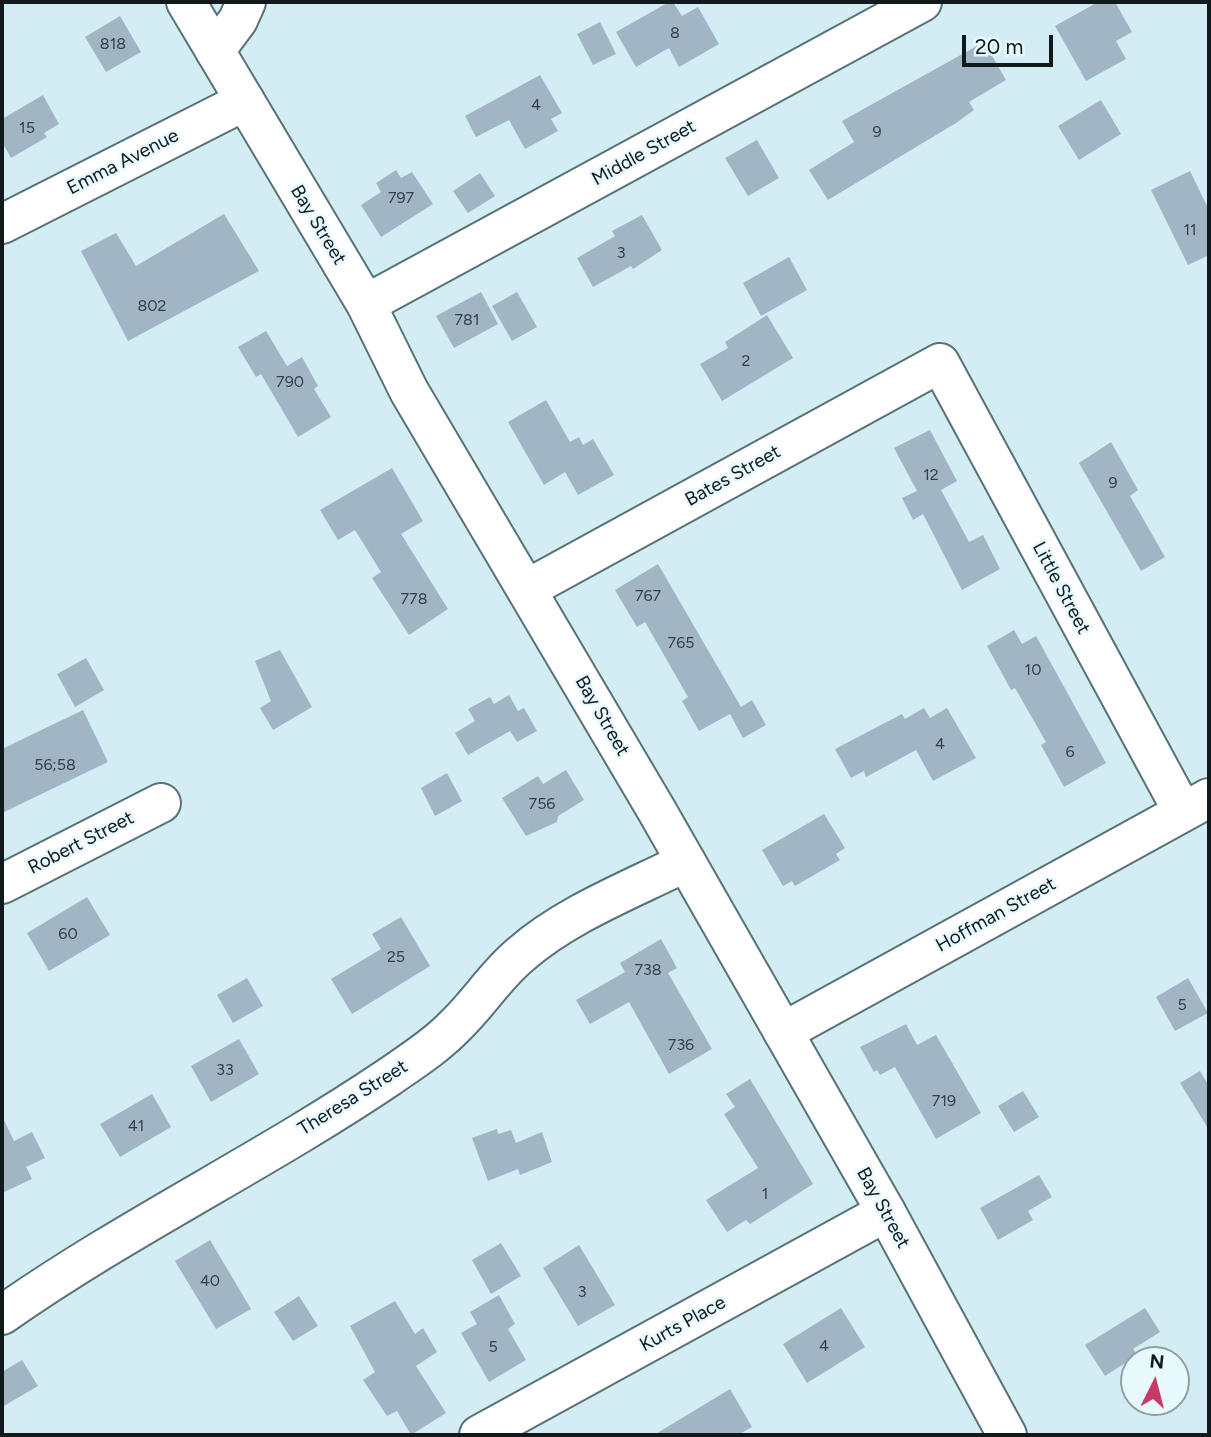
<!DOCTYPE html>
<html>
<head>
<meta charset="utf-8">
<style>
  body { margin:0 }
  #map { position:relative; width:1211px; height:1437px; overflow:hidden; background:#d2eef4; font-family:Figtree,sans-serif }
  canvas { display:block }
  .frame { position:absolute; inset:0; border:4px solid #101a1c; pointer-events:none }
  .north { position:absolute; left:1120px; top:1346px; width:70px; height:70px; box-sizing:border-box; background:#e8f9fd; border:2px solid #92a0a3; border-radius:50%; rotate:6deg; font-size:19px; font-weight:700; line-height:28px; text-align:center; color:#101a1c }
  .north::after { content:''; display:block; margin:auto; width:24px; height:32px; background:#c73966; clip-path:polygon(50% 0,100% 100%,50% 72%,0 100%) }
  .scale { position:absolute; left:962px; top:35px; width:91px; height:32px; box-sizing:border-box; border:4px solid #101a1c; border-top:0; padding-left:9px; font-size:21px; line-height:24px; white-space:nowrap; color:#101a1c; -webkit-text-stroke:5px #e8f9fd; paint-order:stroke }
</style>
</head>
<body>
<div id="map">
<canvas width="1211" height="1437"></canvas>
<div class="frame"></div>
<div class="north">N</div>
<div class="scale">20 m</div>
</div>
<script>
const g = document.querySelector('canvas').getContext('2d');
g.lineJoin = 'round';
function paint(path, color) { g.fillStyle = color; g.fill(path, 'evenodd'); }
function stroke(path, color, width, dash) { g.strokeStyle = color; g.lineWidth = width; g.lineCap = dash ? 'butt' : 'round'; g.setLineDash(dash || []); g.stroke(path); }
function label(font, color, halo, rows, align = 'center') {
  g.font = font + ' Figtree,sans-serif'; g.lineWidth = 5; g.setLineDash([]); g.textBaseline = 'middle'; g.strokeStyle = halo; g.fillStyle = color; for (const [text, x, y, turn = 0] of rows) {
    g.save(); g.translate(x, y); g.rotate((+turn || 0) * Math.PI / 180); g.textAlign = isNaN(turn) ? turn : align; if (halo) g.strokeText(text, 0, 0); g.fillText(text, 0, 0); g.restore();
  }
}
paint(new Path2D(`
  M669,2H673L682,16L698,7L719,44L679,67L669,48L636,67L616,32Z
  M1098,2H1115L1132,32L1116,41L1126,59L1086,81L1055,26Z
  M120,16L141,52L106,72L85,37Z
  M600,22L616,54L593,65L577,34Z
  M984,42L1006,80L969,102L974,110L956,123L828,200L809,170L854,142L842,121Z
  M540,75L562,113L551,119L558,131L525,149L509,120L476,137L465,116Z
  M43,95L59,124L44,133L47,137L11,158L2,142V119Z
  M1101,100L1121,134L1079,160L1058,126Z
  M757,140L779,178L748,196L725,158Z
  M396,170L401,178L412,172L433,204L381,237L361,205L381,192L376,183Z
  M1190,171L1209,210V255L1188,265L1151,190Z
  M480,173L495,196L468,213L453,191Z
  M224,214L259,271L128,341L81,251L116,233L136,266Z
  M642,215L662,250L633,269L631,266L593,287L577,258L615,236L612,231Z
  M789,257L807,290L761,316L743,283Z
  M481,292L498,324L454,348L436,316Z
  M517,292L537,327L512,341L492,306Z
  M767,315L793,358L722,401L700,364L728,348L725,342Z
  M266,331L287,366L302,357L318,386L314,389L331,417L298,437L261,374L256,377L238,347Z
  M546,400L570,442L579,437L583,445L593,439L614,475L578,495L565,472L544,485L508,422Z
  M930,430L957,481L941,490L969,542L983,535L1000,569L962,590L923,514L913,520L902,498L917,491L894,448Z
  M1111,442L1138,490L1130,496L1165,557L1141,571L1079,463Z
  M392,468L423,521L401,534L448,609L409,635L372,578L381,572L355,530L338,540L320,510Z
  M658,564L741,707L752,700L766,725L743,738L730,714L699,731L682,701L688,697L645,622L637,627L615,590Z
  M1014,630L1022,644L1036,636L1106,763L1064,787L1041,745L1046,742L1015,688L1011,690L987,646Z
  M280,650L312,707L273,730L260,708L271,701L255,661Z
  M86,658L104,690L75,707L57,674Z
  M509,695L518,711L524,708L537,731L517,742L510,731L468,755L455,733L475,721L468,709L490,697L494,704Z
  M924,708L930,718L947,708L976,758L933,781L916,750L866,777L864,771L851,778L835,749L902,714L905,719Z
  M83,710L108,762L2,813V749Z
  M566,770L584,800L558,816L557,822L526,836L502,798L538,776L543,784Z
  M447,773L462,801L435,816L421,788Z
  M824,814L845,848L836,854L840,860L795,886L792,881L783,886L762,850Z
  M87,897L110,935L49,971L27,933Z
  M401,917L430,966L352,1014L331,979L381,949L372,934Z
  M661,939L677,968L668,973L712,1049L669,1074L629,1002L590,1024L576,1000L625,972L620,963Z
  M247,978L263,1006L233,1023L217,995Z
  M1188,978L1208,1013L1175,1031L1156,997Z
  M906,1024L917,1045L936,1035L981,1113L936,1139L895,1067L880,1075L877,1070L874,1072L860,1047Z
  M239,1039L259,1074L211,1102L191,1066Z
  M1200,1071L1209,1086V1130L1180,1083Z
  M750,1079L813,1184L750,1224L746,1220L727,1232L706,1200L758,1168L724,1114L735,1107L726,1094Z
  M1023,1091L1039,1117L1014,1132L998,1106Z
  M152,1094L171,1127L120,1157L100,1124Z
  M2,1116L14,1141L32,1132L45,1158L26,1167L32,1179L2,1193Z
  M497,1129L498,1134L511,1130L516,1143L542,1132L552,1162L520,1175L518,1169L488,1181L472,1138Z
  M1039,1175L1052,1197L1028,1211L1033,1220L998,1240L980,1208Z
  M210,1240L251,1309L216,1329L175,1261Z
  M501,1243L521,1276L491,1294L472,1260Z
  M579,1245L615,1305L578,1326L543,1268Z
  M499,1295L515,1324L508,1329L526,1360L489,1382L461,1333L477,1324L470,1312Z
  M299,1296L318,1326L293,1341L274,1312Z
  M395,1301L415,1334L423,1328L437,1352L416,1366L446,1413L411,1435L397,1411L387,1416L363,1380L375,1372L350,1326Z
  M841,1308L865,1347L807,1383L783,1344Z
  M1145,1308L1160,1332L1133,1349L1138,1355L1105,1376L1085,1345Z
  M22,1360L38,1386L2,1407V1372Z
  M730,1389L752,1427L738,1435H654Z`), '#a2b5c5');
const minor = new Path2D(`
  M215,51L238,20L246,2
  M2,224L245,101
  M366,304L922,2
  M527,589L940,363L1183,812
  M2,884L161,803
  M783,1032L1209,798
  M2,1315C126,1228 263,1162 389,1077C412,1061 437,1045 456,1025C479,1003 495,976 520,955C567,914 630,890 686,862
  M479,1435L886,1212`);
const major = new Path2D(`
  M186,2L366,304L409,391L657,811L886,1212L1007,1435`);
stroke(minor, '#587277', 42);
stroke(major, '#587277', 42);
stroke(minor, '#fff', 38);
stroke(major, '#fff', 38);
label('16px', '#344146', null, [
  ["8",675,33],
  ["818",113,44],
  ["4",536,105],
  ["15",27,128],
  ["9",877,132],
  ["797",401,198],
  ["11",1190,230],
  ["3",621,253],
  ["802",152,306],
  ["781",467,320],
  ["2",746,361],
  ["790",290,382],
  ["12",931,475],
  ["9",1113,483],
  ["767",648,596],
  ["778",414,599],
  ["765",681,643],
  ["10",1033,670],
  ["4",940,744],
  ["6",1070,752],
  ["56;58",55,765],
  ["756",542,804],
  ["60",68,934],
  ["25",396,957],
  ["738",648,970],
  ["5",1182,1005],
  ["736",681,1045],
  ["33",225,1070],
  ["719",944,1101],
  ["41",136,1126],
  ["1",765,1194],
  ["40",210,1281],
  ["3",582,1292],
  ["4",824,1346],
  ["5",493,1347]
]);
label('19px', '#101a1c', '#e8f9fd', [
  ["Middle Street",644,153,-29],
  ["Emma Avenue",123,162,-27],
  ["Bay Street",318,225,59],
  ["Bates Street",733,476,-29],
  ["Little Street",1061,588,62],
  ["Bay Street",602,716,60],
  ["Robert Street",81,843,-27],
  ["Hoffman Street",996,915,-29],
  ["Theresa Street",353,1098,-32],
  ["Bay Street",883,1208,61],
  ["Kurts Place",683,1324,-29]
]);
</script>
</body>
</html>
